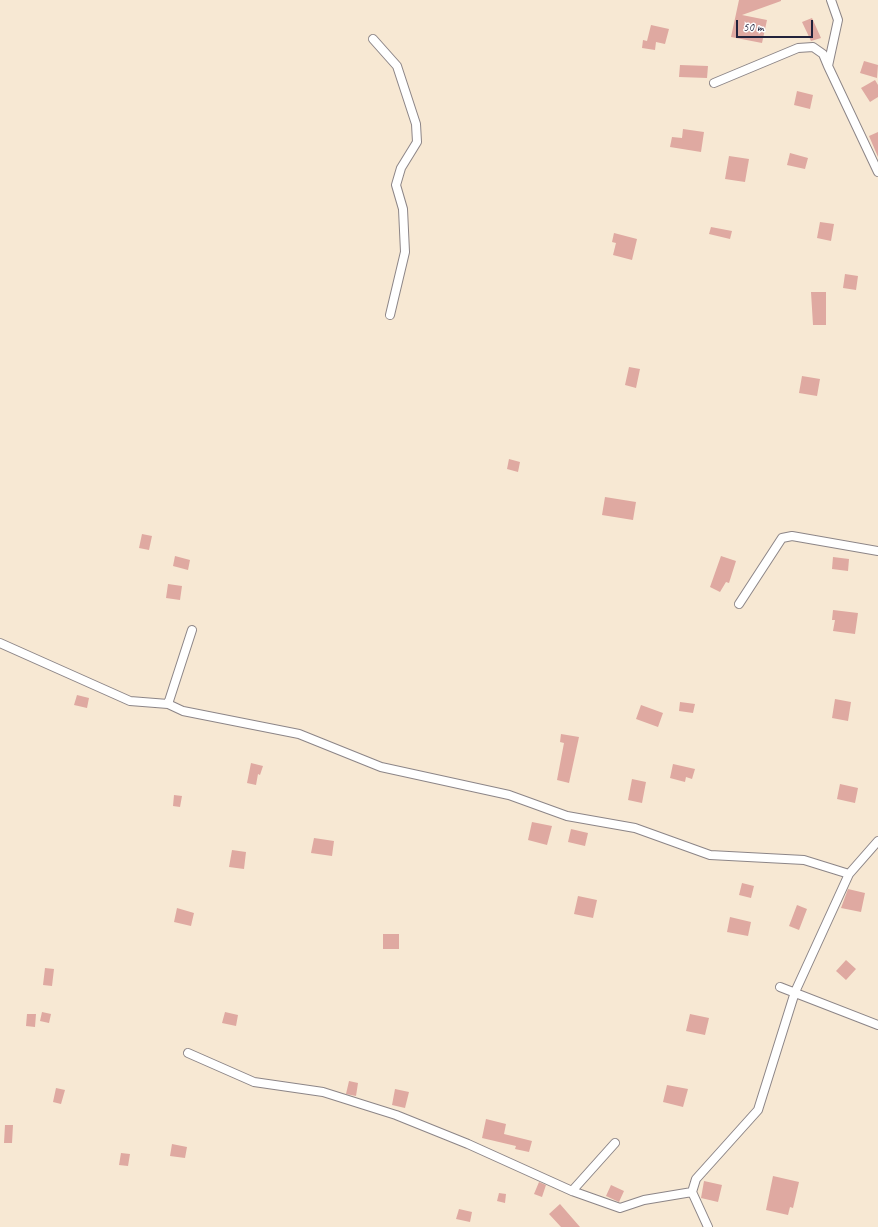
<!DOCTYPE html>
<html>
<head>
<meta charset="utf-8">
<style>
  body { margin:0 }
  #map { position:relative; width:878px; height:1227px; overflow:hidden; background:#f7e8d3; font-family:Caveat,sans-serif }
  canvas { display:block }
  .scale { position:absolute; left:736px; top:20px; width:77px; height:18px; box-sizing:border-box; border:2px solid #22223b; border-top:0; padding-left:5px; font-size:12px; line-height:14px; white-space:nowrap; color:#22223b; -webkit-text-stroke:3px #fff; paint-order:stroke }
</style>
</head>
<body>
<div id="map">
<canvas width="878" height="1227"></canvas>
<div class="scale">50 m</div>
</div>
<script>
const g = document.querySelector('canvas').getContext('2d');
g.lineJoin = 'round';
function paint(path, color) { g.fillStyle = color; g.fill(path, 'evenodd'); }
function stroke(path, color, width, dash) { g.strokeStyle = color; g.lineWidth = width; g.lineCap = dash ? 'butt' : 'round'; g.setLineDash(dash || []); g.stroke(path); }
paint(new Path2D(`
  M739,0H781V1L742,15L767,20L762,43L731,37Z
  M812,18L821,38L811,41L802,22Z
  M651,25L669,29L665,44L656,42L655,50L642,48L643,40L647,41Z
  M864,61L878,65L877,78L860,73Z
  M680,65L708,66L707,78L679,77Z
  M875,80L878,85V97L870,102L861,88Z
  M797,91L813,95L810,109L794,105Z
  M683,129L704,132L701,152L670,147L672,137L682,138Z
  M878,132V157L869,136Z
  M790,153L808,158L805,169L787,165Z
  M729,156L749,159L745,182L725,179Z
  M820,222L834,224L831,241L817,238Z
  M711,227L732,231L730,239L709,234Z
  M614,233L637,239L632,260L613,255L616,243L612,242Z
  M845,274L858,276L856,290L843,288Z
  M811,292H826V325H813Z
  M629,367L640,369L636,388L625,385Z
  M802,376L820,379L817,396L799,393Z
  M509,459L520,462L518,472L507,469Z
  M605,497L636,502L633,520L602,515Z
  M142,534L152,536L149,550L139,548Z
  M175,556L190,560L188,570L173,566Z
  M721,556L736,561L729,583L726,582L720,592L710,587Z
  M833,557L849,559L848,571L832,569Z
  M168,584L182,586L180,600L166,598Z
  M833,610L858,613L855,634L833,631L835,620H832Z
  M77,695L89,698L87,708L74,705Z
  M835,699L851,702L848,721L832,718Z
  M680,702L695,704L693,713L679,711Z
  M641,705L663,713L658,727L636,719Z
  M561,734L579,737L569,783L557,780L564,743L560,742Z
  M251,763L263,766L260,775L258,774L256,785L247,783Z
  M673,764L695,769L692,779L686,777L685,782L670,778Z
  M632,779L646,782L642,803L628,800Z
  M840,784L858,788L855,803L837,799Z
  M174,795L182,796L180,807L173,806Z
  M532,822L552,826L547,845L528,840Z
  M571,829L588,833L585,846L568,842Z
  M314,838L334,841L332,856L311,853Z
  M232,850L246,852L244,869L229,867Z
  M742,883L754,886L751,898L739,895Z
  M848,889L865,893L861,912L841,908Z
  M578,896L597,900L593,918L574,914Z
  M797,905L807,909L799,930L789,926Z
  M177,908L194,913L191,926L174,922Z
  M730,917L751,922L748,936L727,932Z
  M383,934H399V949H383Z
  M846,960L856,969L846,980L836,971Z
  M45,968L54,969L52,986L43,985Z
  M42,1012L51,1014L49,1023L40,1021Z
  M225,1012L238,1015L236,1026L222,1023Z
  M27,1014H36L35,1027L26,1026Z
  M690,1014L709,1018L705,1035L686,1031Z
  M349,1081L358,1083L356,1096L346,1094Z
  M667,1085L688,1089L683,1107L663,1102Z
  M56,1088L65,1090L61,1104L53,1102Z
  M395,1089L409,1092L405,1108L392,1105Z
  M486,1119L506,1124L504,1134L532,1141L529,1152L515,1149L516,1146L482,1138Z
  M5,1125H13L12,1143H4Z
  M172,1144L187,1147L185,1158L170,1156Z
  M121,1153L130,1154L128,1166L119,1165Z
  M773,1176L799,1182L793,1208L790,1207L788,1215L766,1210Z
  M704,1181L722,1185L718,1202L701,1198Z
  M539,1182L546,1185L542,1197L534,1194Z
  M611,1185L624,1191L619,1202L606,1196Z
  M499,1193L506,1194L505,1203L497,1201Z
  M560,1204L580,1227H561L549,1214Z
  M459,1209L472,1212L470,1222L456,1219Z`), '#dfa9a1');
const street = new Path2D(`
  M831,0L838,20L828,66L878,172
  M373,39L397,66L416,124L417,142L401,168L396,185L403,209L405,252L390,315
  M714,83L798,48L813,47L823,54L828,66
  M739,604L782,538L792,536L878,551
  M0,643L130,701L168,704L183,711L299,734L381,767L509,795L567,816L635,828L710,855L804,860L849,874
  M168,704L192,630
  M780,987L878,1025
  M188,1053L254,1082L323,1092L396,1115L468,1144L572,1191L620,1208L644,1200L692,1192
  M572,1191L615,1143
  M708,1227L692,1192L696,1179L758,1110L795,992L849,874L878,841`);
stroke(street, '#8c8587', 10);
stroke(street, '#fff', 8);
</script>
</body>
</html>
